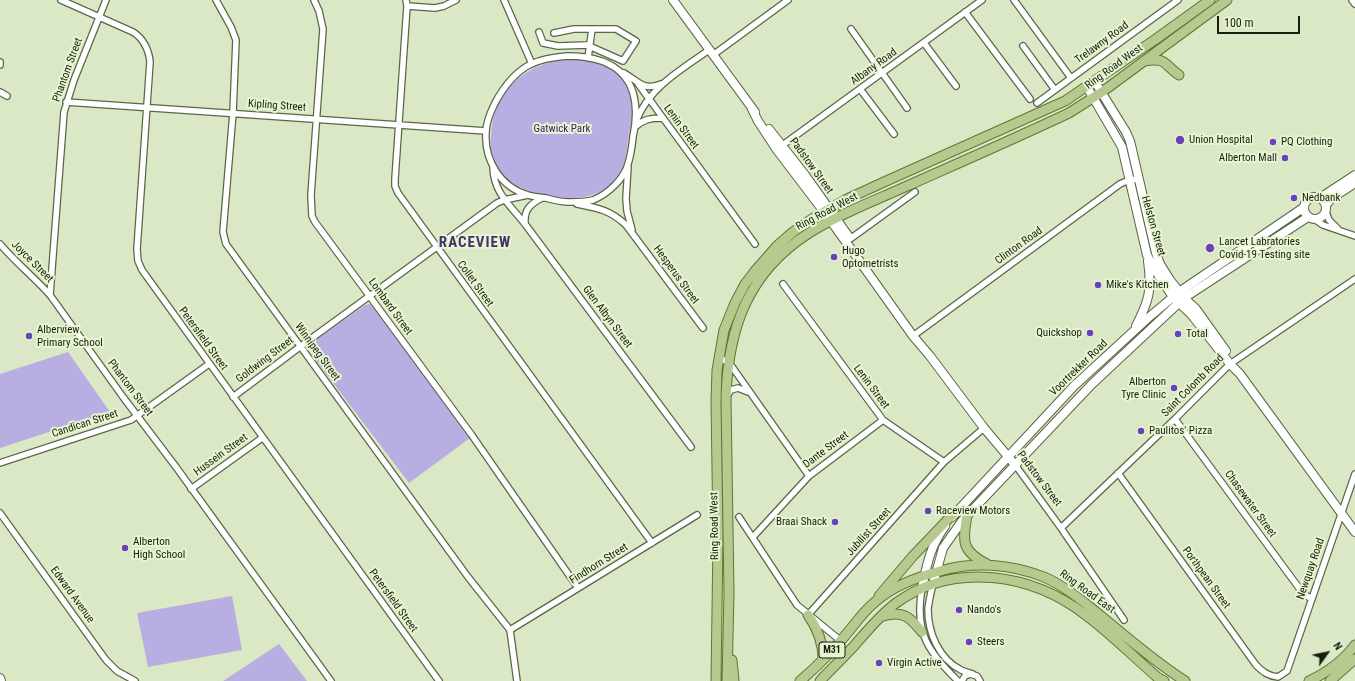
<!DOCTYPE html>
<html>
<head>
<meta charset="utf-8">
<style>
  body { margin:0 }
  #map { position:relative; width:1355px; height:681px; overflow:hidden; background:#dae8c5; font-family:"Roboto Condensed",sans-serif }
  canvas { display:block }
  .north { position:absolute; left:1307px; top:633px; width:40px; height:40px; -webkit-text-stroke:3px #e7f5d2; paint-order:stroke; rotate:57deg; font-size:11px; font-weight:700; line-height:16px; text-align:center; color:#191e11 }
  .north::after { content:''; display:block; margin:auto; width:14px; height:18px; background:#191e11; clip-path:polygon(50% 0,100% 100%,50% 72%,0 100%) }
  .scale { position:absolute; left:1217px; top:16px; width:83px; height:18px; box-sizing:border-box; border:2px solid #191e11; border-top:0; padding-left:5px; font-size:12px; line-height:14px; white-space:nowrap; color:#191e11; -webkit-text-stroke:3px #e7f5d2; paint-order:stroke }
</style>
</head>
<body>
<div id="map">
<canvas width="1355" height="681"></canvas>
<div class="north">N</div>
<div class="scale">100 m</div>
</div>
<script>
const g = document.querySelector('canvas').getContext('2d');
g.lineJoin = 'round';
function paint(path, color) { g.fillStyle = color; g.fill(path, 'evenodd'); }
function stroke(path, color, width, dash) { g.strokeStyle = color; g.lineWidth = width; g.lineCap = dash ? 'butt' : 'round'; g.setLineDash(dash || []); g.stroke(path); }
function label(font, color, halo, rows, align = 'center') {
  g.font = font + ' "Roboto Condensed",sans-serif'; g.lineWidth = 4; g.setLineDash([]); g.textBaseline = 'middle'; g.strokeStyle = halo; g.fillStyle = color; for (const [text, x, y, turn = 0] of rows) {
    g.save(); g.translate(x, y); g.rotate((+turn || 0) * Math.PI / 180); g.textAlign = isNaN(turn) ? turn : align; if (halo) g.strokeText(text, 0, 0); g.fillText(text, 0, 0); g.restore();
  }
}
paint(new Path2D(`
  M566,59C577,60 589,59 599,62C621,69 633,89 634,111C634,118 631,127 629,134C627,145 627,157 623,167C614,187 596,197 575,198C551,198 513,192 498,170C491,160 490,147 491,135C493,92 524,64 566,59Z
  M370,304L374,305L470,438L409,483L312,355L311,346L313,342L365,305Z
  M68,352L110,412L0,448V374Z
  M232,596L242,650L148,667L137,613Z
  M279,644L307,681H223Z`), '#b9aee2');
const street = new Path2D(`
  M61,0L133,32C143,38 149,50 150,62L137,249L138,261L142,270L439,681
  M216,0L231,27L236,40L233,113L223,232L226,244L468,577L510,630L517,681
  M314,0L319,11L323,29L311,195L312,216L315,222L471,434L578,588
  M406,0L407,6L395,179V186L398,193L652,543
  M504,0L532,64
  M1014,0L1071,78
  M1352,0L1355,4
  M407,6L435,8L444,6L456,0
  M965,12L1030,99
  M851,29L907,108
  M539,32L543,43L558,46L587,45L623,61L636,41L616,29H574L554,33
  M924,43L956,86
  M1023,46L1055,90
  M713,55L788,0
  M567,56C621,56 644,83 633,137C632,146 631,155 628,164C624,179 608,194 593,200C586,202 577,202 569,202C562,202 553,200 546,198C540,197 533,197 528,195C500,187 484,160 486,132C486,123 491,111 495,103C503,88 515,72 531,64C542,59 555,57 567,56Z
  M588,58L592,29
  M0,62V65
  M624,73C639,82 643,91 661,84
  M636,81L755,244
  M860,89L894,134
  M0,92L7,96
  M66,102L486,131
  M1037,103L1178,0
  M637,119C650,87 682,69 709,50
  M635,127C644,119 651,118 663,118
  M780,147L982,0
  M628,167L626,198L627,211L632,230
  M493,168C494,193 510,205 525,224L691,447
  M577,204C598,208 610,210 626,225L703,328
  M1326,212L1329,220L1338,229
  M1314,219L1323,225L1355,236
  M525,223C524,210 530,204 542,198
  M850,239L915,192
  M0,244C15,262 34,277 50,295L123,397L176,467L331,681
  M783,284L883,420L944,462
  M50,295L64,112L74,80L106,0
  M913,336L1120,184L1129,180L1139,179
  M719,359L728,361L809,476
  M727,396L731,390L738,388L748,392
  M233,397L301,346L497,203L504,200L528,195
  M1175,419L1299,588L1305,595L1312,599
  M0,463L131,420L209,364
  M1016,466L1061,528L1124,620
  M1118,473L1256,665C1263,672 1268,676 1278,677L1287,671L1355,474
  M191,489L262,438
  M0,513L106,660L117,671L135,681
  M739,517L797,605L841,641
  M1061,528L1175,419L1230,364L1355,279
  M753,537L809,476L883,420
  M933,584C931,592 929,601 928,609C928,633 939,659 961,670C965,672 970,673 973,674
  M922,588C914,633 928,651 958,681
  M808,615L944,462L984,428
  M510,630L697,515
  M962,681L965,676L970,674L977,676L980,681`);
const secondary = new Path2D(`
  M673,0L755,112
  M1095,82L1126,132L1130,141L1156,253L1160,264L1170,280L1184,298L1196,309L1226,351
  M1087,87L1122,147L1147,255L1155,270L1173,297L1191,314L1230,364L1240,374L1355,532
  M752,109L758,121L777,150L831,221L913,336L930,356L984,428L1016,466
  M769,129L805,175L849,237
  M1304 208a11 11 0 1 1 22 0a11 11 0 1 1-22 0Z
  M1320,198L1355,175
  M1326,205L1332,198L1355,183
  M1136,326C1149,301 1152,290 1148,261
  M952,517L1074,386L1148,318L1179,292L1303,208
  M933,584L943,548L962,521L1092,384L1184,298L1308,217
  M922,588C927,564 930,547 945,526
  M0,678L1,681`);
const primary = new Path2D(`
  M1144,61C1167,57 1163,64 1179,75
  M967,516C962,541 962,552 987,564
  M879,596L913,556L955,512
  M808,615C818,629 823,642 823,659
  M883,616C903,610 910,617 922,632
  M732,660L734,681
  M716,681L718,538L716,401L717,370L724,330L735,303L745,284L755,271L777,246L793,232L815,217L847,199L884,182L1065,101L1156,39L1210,0
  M727,681L729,593L726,398C728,328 748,272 809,233C839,214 874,201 907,186C961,162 1016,138 1069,113L1102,92L1227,0
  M800,681C818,666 834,649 849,631C857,621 865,610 875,602C893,586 917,577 940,571C974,561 1011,564 1044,577C1065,586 1084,602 1101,616C1129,639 1155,662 1185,681
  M820,681C831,669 843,658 854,646C867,631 880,615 896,603C954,561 1032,573 1087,616C1112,635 1134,657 1157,677L1164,681
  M1309,681C1326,673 1344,660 1355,645
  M1330,681L1355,659`);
stroke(street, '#5a6648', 8);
stroke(secondary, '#5a6648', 10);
stroke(primary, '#5f7633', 11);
stroke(street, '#fff', 5.5);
stroke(secondary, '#fff', 8);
stroke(primary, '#b6ca8f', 9);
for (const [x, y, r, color] of [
  [1180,140,5,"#6941b9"],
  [1273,142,4,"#6941b9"],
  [1285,158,4,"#6941b9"],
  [1294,198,4,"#6941b9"],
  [1210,248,5,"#6941b9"],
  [834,257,4,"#6941b9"],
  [1098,285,4,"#6941b9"],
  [1090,333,4,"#6941b9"],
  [1178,334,4,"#6941b9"],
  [29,336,4,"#6941b9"],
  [1174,388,4,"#6941b9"],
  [1141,431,4,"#6941b9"],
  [928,511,4,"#6941b9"],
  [835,522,4,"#6941b9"],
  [125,548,4,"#6941b9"],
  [959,610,4,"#6941b9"],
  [969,642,4,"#6941b9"],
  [879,663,4,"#6941b9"]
]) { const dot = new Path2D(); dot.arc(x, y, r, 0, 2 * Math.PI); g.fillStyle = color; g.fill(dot); stroke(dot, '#e7f5d2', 1.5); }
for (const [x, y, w] of [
  [832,650,26]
]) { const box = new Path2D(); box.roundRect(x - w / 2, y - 8, w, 16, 3); g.fillStyle = '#e7f5d2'; g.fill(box); stroke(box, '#191e11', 1); }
label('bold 10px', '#191e11', null, [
  ["M31",832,650]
]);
label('11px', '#191e11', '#e7f5d2', [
  ["Trelawny Road",1102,43,-36],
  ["Albany Road",874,67,-36],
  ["Ring Road West",1114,67,-36],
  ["Phantom Street",68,70,-70],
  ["Kipling Street",277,106,4],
  ["Lenin Street",681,127,54],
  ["Padstow Street",811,166,54],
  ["Ring Road West",827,212,-28],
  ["Helston Street",1153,226,74],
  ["Clinton Road",1019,246,-36],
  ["Joyce Street",32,262,45],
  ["Hesperus Street",676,275,54],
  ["Collet Street",475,284,54],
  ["Lombard Street",390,307,54],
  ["Glen Albyn Street",607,317,53],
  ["Petersfield Street",203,339,54],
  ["Winnipeg Street",317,352,54],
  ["Goldwing Street",265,360,-37],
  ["Voortrekker Road",1079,368,-44],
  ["Saint Colomb Road",1193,386,-45],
  ["Lenin Street",871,387,53],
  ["Phantom Street",130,388,53],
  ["Candican Street",85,424,-18],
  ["Dante Street",826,450,-37],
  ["Hussein Street",221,455,-36],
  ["Padstow Street",1039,479,53],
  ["Chasewater Street",1250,504,54],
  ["Ring Road West",715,526,-91],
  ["Jubilist Street",869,532,-48],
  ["Findhorn Street",599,564,-32],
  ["Newquay Road",1311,569,-71],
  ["Porthpean Street",1206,578,54],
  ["Ring Road East",1087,592,36],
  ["Edward Avenue",72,595,54],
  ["Petersfield Street",393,601,54]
]);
label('11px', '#382364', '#e7f5d2', [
  ["Gatwick Park",562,129]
]);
label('11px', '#191e11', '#e7f5d2', [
  ["Union Hospital",1189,140],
  ["PQ Clothing",1281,142],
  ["Alberton Mall",1277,158,"right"],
  ["Nedbank",1302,198],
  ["Lancet Labratories",1219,242],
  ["Covid-19 Testing site",1219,255],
  ["Hugo",842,251],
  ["Optometrists",842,264],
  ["Mike's Kitchen",1106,285],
  ["Alberview",37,330],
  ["Primary School",37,343],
  ["Quickshop",1082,333,"right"],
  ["Total",1186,334],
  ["Alberton",1166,382,"right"],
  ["Tyre Clinic",1166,395,"right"],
  ["Paulitos' Pizza",1149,431],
  ["Raceview Motors",936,511],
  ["Braai Shack",827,522,"right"],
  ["Alberton",133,542],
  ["High School",133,555],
  ["Nando's",967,610],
  ["Steers",977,642],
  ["Virgin Active",887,663]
], 'left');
g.letterSpacing = '1px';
label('bold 15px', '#42316c', '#e7f5d2', [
  ["RACEVIEW",475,243]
]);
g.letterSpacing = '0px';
</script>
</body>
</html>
